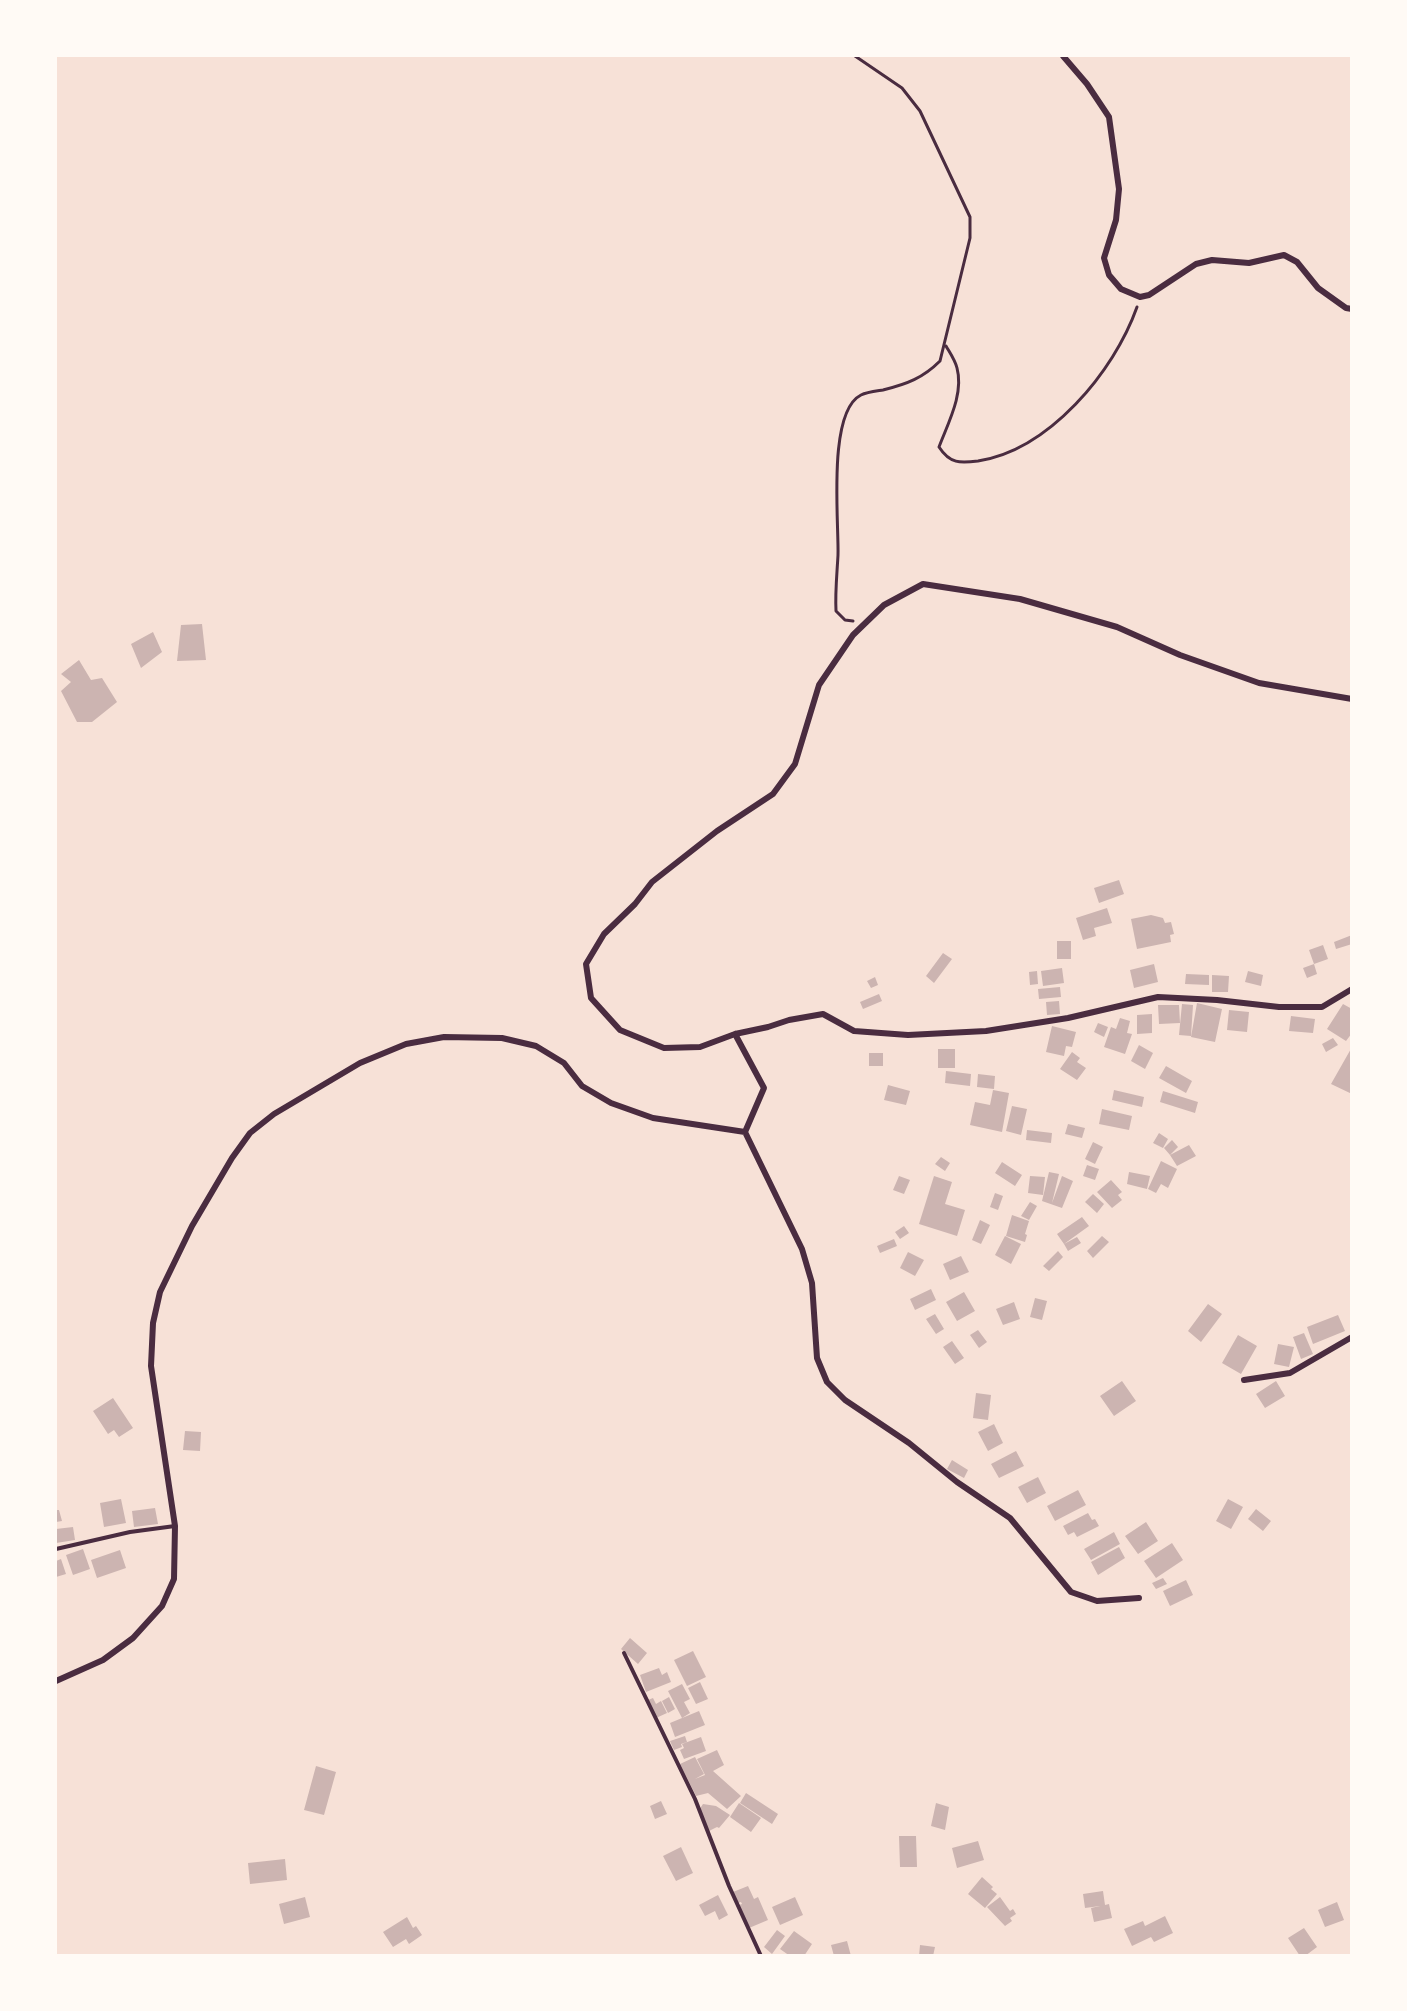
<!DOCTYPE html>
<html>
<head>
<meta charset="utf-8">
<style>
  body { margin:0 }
  #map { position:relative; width:1407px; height:2011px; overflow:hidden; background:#f7e1d7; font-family:"DM Sans",sans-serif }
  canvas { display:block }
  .frame { position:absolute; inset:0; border:57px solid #fffaf5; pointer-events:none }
</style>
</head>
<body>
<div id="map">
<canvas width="1407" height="2011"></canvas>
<div class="frame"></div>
</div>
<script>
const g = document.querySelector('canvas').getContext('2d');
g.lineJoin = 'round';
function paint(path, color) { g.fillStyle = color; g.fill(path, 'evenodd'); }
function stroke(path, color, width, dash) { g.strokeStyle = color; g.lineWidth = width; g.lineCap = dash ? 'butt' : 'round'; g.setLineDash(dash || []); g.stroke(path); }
paint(new Path2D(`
  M202,624L206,660L177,661L181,625Z
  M153,632L162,652L141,668L131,644Z
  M79,660L91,680L102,678L117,702L92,722H77L61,691L71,682L61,674Z
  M1119,880L1124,894L1099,903L1094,888Z
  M1107,908L1112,923L1094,928L1096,936L1083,940L1076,918Z
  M1151,915L1163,918L1165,923L1171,922L1174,934L1170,935L1171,942L1137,949L1131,919Z
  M1352,935V944L1336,949L1334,942Z
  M1057,941H1071V959H1057Z
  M1323,945L1328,959L1314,964L1309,950Z
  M943,953L952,959L934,983L926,976Z
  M1154,964L1158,982L1134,988L1130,970Z
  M1314,964L1317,974L1307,978L1303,968Z
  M1062,968L1064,983L1043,986L1041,971Z
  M1037,971L1038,984L1030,985L1029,972Z
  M1248,971L1263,975L1261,986L1245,982Z
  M1186,974L1209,975V985L1185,984Z
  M1212,975L1229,976L1228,992H1212Z
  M875,977L878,985L871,988L867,981Z
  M1060,987L1061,997L1039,999L1038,989Z
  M879,994L882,1001L863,1009L860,1002Z
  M1059,1001L1060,1014L1047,1015L1046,1002Z
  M1197,1003L1222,1009L1215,1042L1191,1037Z
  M1182,1004L1193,1005L1191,1036L1179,1035Z
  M1343,1004L1352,1009V1033L1346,1041L1327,1029Z
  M1158,1005H1179L1180,1023L1159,1024Z
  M1229,1010L1249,1012L1247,1032L1227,1030Z
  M1152,1014V1033L1137,1034V1015Z
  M1291,1016L1315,1019L1313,1033L1289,1031Z
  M1120,1018L1130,1021L1127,1033L1132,1034L1125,1054L1104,1047L1111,1027L1116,1029Z
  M1098,1023L1108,1027L1104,1037L1094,1032Z
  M1052,1026L1076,1032L1072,1047L1066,1046L1064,1056L1046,1052Z
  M1333,1038L1338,1045L1326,1052L1322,1044Z
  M1139,1045L1153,1053L1145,1069L1131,1061Z
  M1352,1047V1094L1331,1084Z
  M938,1049H955V1068H938Z
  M1072,1052L1080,1058L1077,1062L1086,1068L1077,1080L1060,1069Z
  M869,1053H883V1066H869Z
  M1166,1066L1192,1081L1186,1093L1159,1078Z
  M946,1071L971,1074L970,1086L945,1083Z
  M978,1074L995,1076L994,1089L977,1087Z
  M888,1085L910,1091L906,1105L884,1100Z
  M993,1090L1009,1093L1002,1132L970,1125L975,1102L990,1105Z
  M1114,1090L1144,1097L1142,1107L1112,1100Z
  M1163,1091L1198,1102L1195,1113L1160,1102Z
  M1012,1106L1027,1109L1021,1135L1006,1131Z
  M1102,1109L1132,1116L1129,1130L1099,1124Z
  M1068,1124L1085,1128L1082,1138L1065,1134Z
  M1027,1130L1052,1133L1051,1143L1026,1140Z
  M1159,1133L1168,1139L1163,1148L1153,1143Z
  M1172,1140L1178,1147L1170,1155L1164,1148Z
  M1093,1142L1103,1147L1095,1164L1085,1159Z
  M1189,1145L1196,1156L1177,1166L1170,1155Z
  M941,1157L950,1163L945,1171L935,1164Z
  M1161,1161L1177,1169L1168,1188L1161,1184L1156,1193L1148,1189Z
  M1002,1162L1022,1175L1015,1186L995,1173Z
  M1087,1165L1099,1169L1095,1180L1083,1176Z
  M1049,1172L1059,1174L1052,1203L1062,1176L1073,1181L1062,1208L1042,1201Z
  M1129,1172L1150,1176L1147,1189L1127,1184Z
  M899,1176L910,1180L904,1194L893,1190Z
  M934,1176L952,1182L945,1204L965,1210L957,1236L919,1224Z
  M1030,1176L1045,1177L1043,1195L1028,1193Z
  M1111,1180L1122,1192L1118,1195L1122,1200L1112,1208L1097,1192Z
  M995,1193L1003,1196L998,1210L990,1207Z
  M1093,1194L1104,1204L1097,1213L1085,1202Z
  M1030,1202L1037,1206L1029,1220L1021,1216Z
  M1012,1215L1029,1221L1025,1234L1027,1235L1025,1242L1006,1236Z
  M1082,1217L1089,1226L1064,1244L1057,1234Z
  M980,1220L990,1225L981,1244L972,1240Z
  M904,1226L909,1233L900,1239L895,1232Z
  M1005,1236L1021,1244L1011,1264L995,1255Z
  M1102,1236L1109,1242L1093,1258L1087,1251Z
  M1077,1237L1081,1243L1068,1251L1064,1244Z
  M894,1239L897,1246L880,1253L877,1246Z
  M1058,1251L1063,1257L1049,1271L1043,1266Z
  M908,1252L924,1260L915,1276L900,1268Z
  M961,1256L969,1272L950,1280L943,1264Z
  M931,1289L936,1300L915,1310L910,1299Z
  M964,1292L975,1311L957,1321L946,1302Z
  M1035,1298L1047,1301L1042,1320L1030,1317Z
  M1014,1302L1020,1319L1003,1325L996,1309Z
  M1208,1304L1222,1314L1201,1342L1188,1331Z
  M935,1314L944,1329L936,1334L926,1319Z
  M1338,1315L1345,1331L1313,1344L1307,1327Z
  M978,1330L987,1342L979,1348L970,1335Z
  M1304,1333L1313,1354L1301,1359L1293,1337Z
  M1238,1335L1257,1346L1241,1374L1222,1363Z
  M952,1341L964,1358L955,1364L943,1347Z
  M1278,1344L1294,1347L1289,1367L1274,1364Z
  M1122,1381L1136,1401L1114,1416L1100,1396Z
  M1276,1381L1285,1396L1265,1408L1256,1394Z
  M976,1393L991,1395L988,1420L973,1418Z
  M113,1398L133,1428L119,1437L114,1430L108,1434L93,1411Z
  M994,1424L1003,1443L988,1451L978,1432Z
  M185,1431L201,1432L200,1451L183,1450Z
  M1016,1451L1024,1466L999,1478L991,1464Z
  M952,1460L968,1470L964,1478L947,1469Z
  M1038,1477L1046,1493L1027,1503L1018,1487Z
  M1078,1490L1086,1505L1055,1521L1047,1506Z
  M121,1499L126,1523L104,1527L100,1503Z
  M1228,1499L1243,1507L1231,1529L1216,1521Z
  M155,1508L158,1524L134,1527L132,1511Z
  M1256,1509L1271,1521L1263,1531L1248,1519Z
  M56,1510H59L62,1521L56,1522Z
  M1088,1513L1092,1520L1095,1519L1099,1526L1077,1537L1074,1532L1068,1535L1063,1526Z
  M1146,1522L1158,1541L1138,1554L1125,1536Z
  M73,1527L75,1540L56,1543V1529Z
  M1114,1532L1120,1544L1091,1560L1084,1549Z
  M1172,1543L1183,1560L1156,1578L1144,1561Z
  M1119,1547L1125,1558L1098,1575L1091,1562Z
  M83,1549L90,1569L73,1575L66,1555Z
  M120,1550L126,1568L97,1578L91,1560Z
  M61,1559L66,1574L56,1577V1561Z
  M1163,1578L1167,1584L1156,1589L1152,1583Z
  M1186,1580L1193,1595L1170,1606L1163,1591Z
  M630,1638L647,1653L638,1664L621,1649Z
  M693,1651L706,1677L687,1686L674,1660Z
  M659,1668L662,1675L667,1672L671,1682L646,1692L640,1675Z
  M700,1682L708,1699L696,1704L688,1688Z
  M682,1684L690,1699L684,1702L690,1713L682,1718L668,1691Z
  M669,1697L675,1709L668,1713L662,1701Z
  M653,1698L656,1704L661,1701L667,1713L656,1718L648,1700Z
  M699,1711L705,1725L675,1737L670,1723Z
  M685,1736L687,1742L681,1744L682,1747L674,1750L670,1741Z
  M701,1737L706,1751L684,1759L680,1750L684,1748L682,1744Z
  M717,1750L724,1765L713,1771L741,1796L727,1809L708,1793L696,1796L680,1764L695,1757L704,1774L695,1779L705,1775L697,1759Z
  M316,1766L336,1772L324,1815L304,1810Z
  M746,1793L778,1814L772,1824L740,1803Z
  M661,1801L667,1814L655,1819L650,1806Z
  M739,1803L761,1818L751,1832L730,1817Z
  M936,1803L949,1807L945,1830L931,1826Z
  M703,1804L716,1806L730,1815L719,1828L717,1827L709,1831L699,1810Z
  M899,1836H916L917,1867H900Z
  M978,1841L984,1860L957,1868L952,1848Z
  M681,1847L693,1873L676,1881L663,1856Z
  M285,1859L287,1880L250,1884L248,1863Z
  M982,1877L993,1887L991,1889L997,1894L985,1908L968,1894Z
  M748,1886L754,1899L758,1897L768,1920L749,1928L739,1905L742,1904L741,1902L738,1903L733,1892Z
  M1103,1891L1105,1905L1109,1904L1112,1918L1094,1922L1091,1908L1100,1906L1085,1908L1083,1894Z
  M718,1895L728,1915L719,1920L715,1911L705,1916L699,1905Z
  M305,1897L310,1917L284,1924L279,1904Z
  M795,1897L803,1915L780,1925L772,1907Z
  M1000,1897L1010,1911L1013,1909L1016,1914L1010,1918L1012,1921L1005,1926L987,1907Z
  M1337,1902L1344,1920L1325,1927L1318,1910Z
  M1165,1916L1173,1933L1154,1942L1151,1937L1132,1946L1124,1929L1143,1921L1145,1926Z
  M407,1917L413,1928L416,1926L422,1935L409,1944L406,1939L393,1947L383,1932Z
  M1304,1928L1317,1947L1305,1956H1300L1288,1938Z
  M777,1930L785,1936L772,1954L764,1947Z
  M794,1931L812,1944L804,1956H790L780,1949Z
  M847,1941L851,1956H834L831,1945Z
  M920,1945L935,1947L933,1956H919Z`), '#ccb4b1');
stroke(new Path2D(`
  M946,346C950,353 955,360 957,368C964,394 948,423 939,447C950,464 960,463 978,461C1049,450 1114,372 1137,307
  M853,621L845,620L836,611C835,592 837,574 838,555C839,522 827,412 861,395C867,392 877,391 883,390C907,384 923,378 940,361L970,238V217L920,111L902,88L855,56`), '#4a2c40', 3);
stroke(new Path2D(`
  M56,1549L130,1532L175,1526
  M624,1653L695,1799L729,1886L761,1956`), '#4a2c40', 4);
stroke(new Path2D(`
  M1063,56L1087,84L1109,117L1119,189L1116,220L1104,258L1109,275L1121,289L1140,297L1149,295L1196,264L1212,260L1249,263L1284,255L1297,262L1318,288L1346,308L1352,309
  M1352,699L1259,683L1180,655L1117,627L1020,599L923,584L884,605L853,635L819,685L795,764L773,794L717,831L652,882L635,904L604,934L586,964L591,998L620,1030L664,1048L700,1047L735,1034L768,1027L789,1020L823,1014L854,1031L908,1035L986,1031L1068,1018L1158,997L1217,1000L1279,1007H1322L1352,989
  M735,1034L764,1088L745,1132
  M745,1132L802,1249L812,1283L817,1358L827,1382L845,1400L909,1443L957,1482L1010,1518L1071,1592L1097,1601L1139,1598
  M1244,1380L1290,1373L1352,1337
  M56,1681L103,1660L133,1638L162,1606L174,1579L175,1526L151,1366L153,1323L160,1292L192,1226L232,1158L250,1133L274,1114L360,1063L406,1044L444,1037L502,1038L536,1046L564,1063L582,1086L611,1103L653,1118L745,1132`), '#4a2c40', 6);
</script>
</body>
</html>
